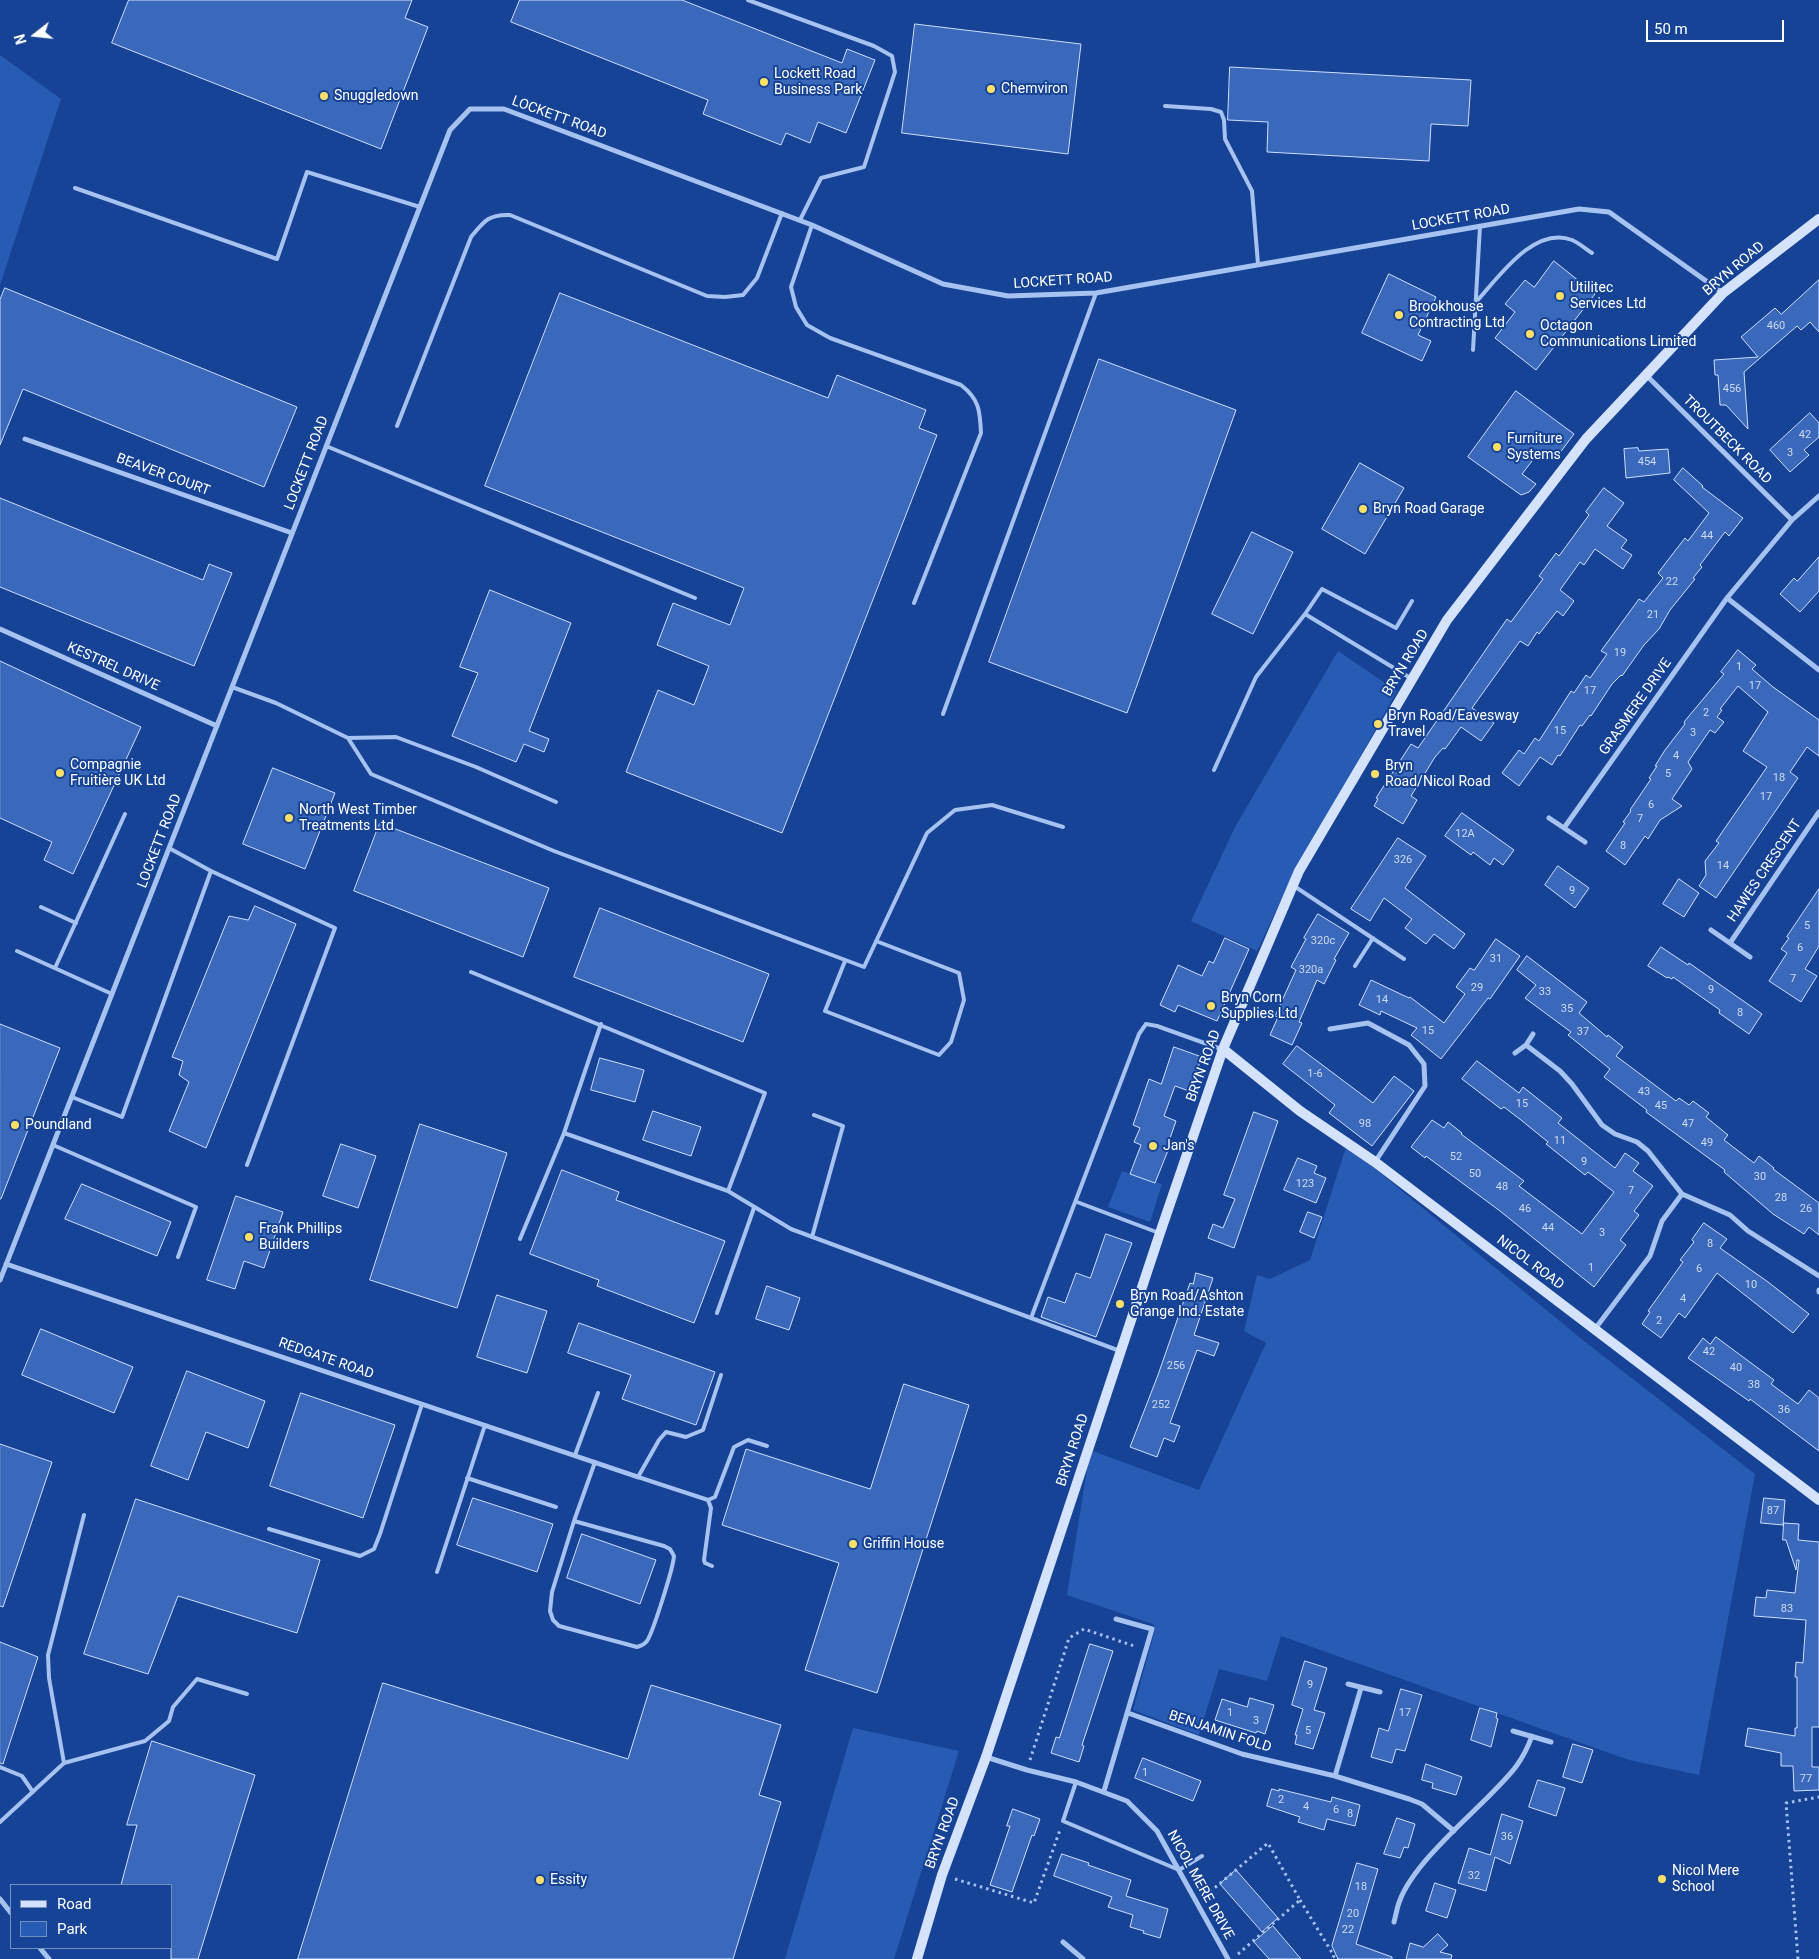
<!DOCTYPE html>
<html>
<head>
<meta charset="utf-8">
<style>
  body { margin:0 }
  #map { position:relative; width:1819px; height:1959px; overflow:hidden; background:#164395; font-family:Roboto,sans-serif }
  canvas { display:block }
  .legend { position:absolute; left:10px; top:1884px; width:162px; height:65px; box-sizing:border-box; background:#164395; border:1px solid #738ebf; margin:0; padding:6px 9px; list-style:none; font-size:15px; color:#fff }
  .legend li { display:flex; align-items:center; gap:10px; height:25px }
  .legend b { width:25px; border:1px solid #738ebf }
  .north { position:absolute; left:10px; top:10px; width:50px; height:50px; -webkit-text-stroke:4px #164395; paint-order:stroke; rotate:254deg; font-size:14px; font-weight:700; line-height:20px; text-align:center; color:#fff }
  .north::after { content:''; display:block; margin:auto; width:18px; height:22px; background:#fff; clip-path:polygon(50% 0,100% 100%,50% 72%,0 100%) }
  .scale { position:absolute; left:1646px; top:20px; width:138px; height:22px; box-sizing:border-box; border:2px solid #fff; border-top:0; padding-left:6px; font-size:15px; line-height:18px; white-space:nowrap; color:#fff; -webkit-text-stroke:4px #164395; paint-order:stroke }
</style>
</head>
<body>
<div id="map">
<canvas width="1819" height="1959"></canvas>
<ul class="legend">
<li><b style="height:6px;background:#d5e2fc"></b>Road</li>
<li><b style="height:14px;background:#285bb3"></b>Park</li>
</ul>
<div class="north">N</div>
<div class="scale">50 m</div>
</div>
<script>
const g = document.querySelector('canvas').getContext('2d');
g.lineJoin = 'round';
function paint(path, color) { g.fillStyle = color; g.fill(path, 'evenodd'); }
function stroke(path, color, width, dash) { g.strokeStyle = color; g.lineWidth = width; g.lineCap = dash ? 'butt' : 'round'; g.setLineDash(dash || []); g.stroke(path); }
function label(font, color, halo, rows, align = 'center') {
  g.font = font + ' Roboto,sans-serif'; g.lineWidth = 4; g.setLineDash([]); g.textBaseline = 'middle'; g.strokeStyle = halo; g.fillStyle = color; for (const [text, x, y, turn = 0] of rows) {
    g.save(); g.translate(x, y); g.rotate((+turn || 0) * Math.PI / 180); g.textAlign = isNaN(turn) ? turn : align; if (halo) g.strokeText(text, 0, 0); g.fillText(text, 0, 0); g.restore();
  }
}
paint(new Path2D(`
  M0,55L61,99L0,285Z
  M1338,651L1397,691L1287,887L1257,951L1191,921L1235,827Z
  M1346,1147L1373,1167L1584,1341L1755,1474L1699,1775L1629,1760L1281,1636L1267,1681L1219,1669L1199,1735L1133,1710L1155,1630L1153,1624L1067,1595L1090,1450L1199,1490L1266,1343L1244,1331L1257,1275L1270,1279L1310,1260Z
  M1122,1171L1162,1184L1150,1222L1108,1207Z
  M853,1728L959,1751L894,1959H785Z`), '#285bb3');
const building = new Path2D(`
  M129,0H412L405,18L428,27L381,149L112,43Z
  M520,0H682L842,63L847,49L875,60L846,133L818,122L810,143L786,133L781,145L703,114L708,100L511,22Z
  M915,24L1081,44L1068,154L902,133Z
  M1230,67L1471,80L1468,126L1431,124L1429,161L1267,152L1268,122L1228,120Z
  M1554,261L1595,294L1536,370L1495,338L1515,312L1505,304L1525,280L1534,287Z
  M1389,274L1436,297L1418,335L1431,341L1422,361L1362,333Z
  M1819,280V332L1810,322L1801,330L1797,326L1744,372L1748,429L1726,405H1720L1718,375H1715L1714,360L1758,357L1741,337L1775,308L1781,314Z
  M5,288L297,407L264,487L23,389L0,445V300Z
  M560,293L828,398L837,375L926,410L919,428L937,435L782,833L626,772L658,690L694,705L709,666L657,645L673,603L730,625L744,588L485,486Z
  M1099,359L1236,410L1127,713L989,662Z
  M1516,391L1574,434L1559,454L1557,452L1551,460L1539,452L1522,474L1536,484L1529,492L1521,495L1468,457Z
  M1810,413L1819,423V437L1804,450L1809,455L1790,472L1770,450Z
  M1638,448L1639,451L1668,449L1670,473L1626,478L1624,449Z
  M1360,463L1404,488L1365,554L1322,529Z
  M1683,468L1703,486L1702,487L1743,518L1729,536L1725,532L1700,565L1702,567L1693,578L1695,579L1670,610L1659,629L1644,645L1622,676L1621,675L1612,684L1591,716L1590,715L1582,726L1580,725L1560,756L1558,755L1552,765L1540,757L1519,786L1502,773L1519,750L1524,754L1535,738L1539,741L1571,691L1574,693L1586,675L1590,678L1607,654L1601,651L1639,599L1644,602L1663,578L1658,573L1685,538L1688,541L1709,513L1674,480Z
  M1604,488L1624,503L1607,526L1627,540L1621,548L1632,555L1623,569L1595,549L1584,565L1580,562L1560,590L1574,601L1563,616L1557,611L1539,634L1537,632L1528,646L1520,641L1472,708L1494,723L1481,741L1461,727L1445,749L1443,748L1435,757L1411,796L1417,800L1403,824L1374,806L1378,799L1376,798L1411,744L1418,748L1507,619L1511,622L1543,579L1539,576L1556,553L1559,556L1589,515L1586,512Z
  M0,498L203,580L209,564L232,573L194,666L0,587Z
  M1252,532L1293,552L1253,634L1212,614Z
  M1819,557V591L1800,612L1780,594L1794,578L1797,581Z
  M490,590L571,623L529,731L549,739L544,752L524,744L516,762L452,736L478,673L460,667Z
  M1738,650L1756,665L1752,669L1773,687L1819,720V756L1807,747L1790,772L1798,778L1716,898L1699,886L1706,875L1705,861L1719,843L1716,841L1767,767L1743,751L1768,712L1738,686L1720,709L1722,710L1717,717L1724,722L1715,733L1710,730L1688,762L1692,769L1672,799L1682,806L1660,820L1648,839L1645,836L1625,865L1606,851L1625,823L1623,822L1631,811L1630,810L1651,779L1649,778L1657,766H1655L1665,750L1685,724L1684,722L1724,674L1721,672Z
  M0,661L141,727L73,874L44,860L52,842L0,818Z
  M273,768L335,793L305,869L243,844Z
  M1462,813L1514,850L1503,865L1494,858L1490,865L1473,852L1471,855L1445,836Z
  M380,823L549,888L523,957L354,891Z
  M1398,838L1426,856L1405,888L1465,934L1454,949L1434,934L1426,944L1405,928L1412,919L1384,898L1370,921L1351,909Z
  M1558,866L1589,888L1575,908L1545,885Z
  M1679,879L1699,893L1684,917L1663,904Z
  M1819,889V946L1805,969L1817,976L1801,1002L1769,981L1787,953L1781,949L1789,938L1787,937Z
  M255,906L296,924L206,1148L169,1131L189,1082L179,1075L183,1061L172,1057L229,916L248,920Z
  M600,908L769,974L743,1042L574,977Z
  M1318,914L1349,933L1334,959L1336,960L1324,984L1317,980L1299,1022L1302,1023L1292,1045L1270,1035L1278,1017L1275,1016L1296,970L1291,967L1306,939L1304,938Z
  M1225,938L1249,949L1217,1021L1178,1005L1175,1012L1160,1005L1178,965L1202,976L1209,961L1213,963Z
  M1496,939L1520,956L1490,999L1488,998L1441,1059L1411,1035L1417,1028L1381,1011L1380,1015L1359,1005L1371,980L1409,998L1410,997L1444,1023L1465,994L1456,987L1470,968L1474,970Z
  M1661,947L1688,965L1689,963L1762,1014L1749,1034L1719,1013L1720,1010L1673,977L1672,979L1668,977L1667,978L1648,966Z
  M1527,956L1587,1002L1579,1013L1607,1037L1608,1035L1623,1047L1616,1056L1676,1101L1679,1098L1689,1105L1693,1101L1709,1113L1706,1117L1728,1135L1724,1140L1754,1163L1759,1156L1774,1168L1773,1169L1819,1203V1235L1809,1227L1804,1234L1773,1214L1724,1172L1725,1170L1646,1112L1647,1110L1604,1077L1610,1069L1568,1035L1571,1032L1525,998L1536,985L1517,970Z
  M0,1024L60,1048L1,1199H0Z
  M1297,1046L1373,1103L1394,1076L1414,1091L1372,1146L1329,1113L1335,1105L1283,1064Z
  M1174,1047L1202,1057L1189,1091L1175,1086L1164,1116L1176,1121L1167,1147L1169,1148L1155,1183L1130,1174L1141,1145L1134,1142L1140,1128L1133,1125L1149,1079L1161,1084Z
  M600,1058L644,1070L635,1102L591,1090Z
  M1477,1061L1519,1093L1523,1087L1562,1118L1558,1123L1615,1168L1625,1153L1639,1163L1633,1171L1653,1186L1634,1211L1639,1215L1620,1240L1626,1245L1594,1287L1500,1211L1426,1156L1425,1158L1411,1147L1432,1120L1444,1128L1448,1122L1462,1133L1461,1134L1524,1181L1519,1186L1582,1234L1614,1192L1588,1172L1585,1175L1546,1144L1548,1142L1521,1120L1504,1107L1501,1109L1462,1079Z
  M653,1111L701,1127L691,1156L643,1140Z
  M1254,1112L1278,1121L1234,1248L1208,1238L1213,1224L1223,1228L1235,1199L1224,1195Z
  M420,1124L507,1153L457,1308L370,1280Z
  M341,1144L376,1156L358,1208L323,1196Z
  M1298,1158L1317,1166L1314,1173L1326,1178L1316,1203L1284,1190Z
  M562,1170L619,1192L616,1200L725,1241L694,1323L597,1286L599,1280L530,1254Z
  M82,1184L171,1222L157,1256L65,1219Z
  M236,1196L283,1212L264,1268L244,1261L235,1289L207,1280Z
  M1308,1212L1322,1217L1314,1238L1300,1232Z
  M1704,1223L1727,1239L1720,1248L1768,1282L1809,1314L1793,1333L1717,1273L1685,1318L1679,1313L1661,1338L1642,1324L1650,1312L1648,1311L1683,1262L1680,1260L1694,1242L1692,1240Z
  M1106,1234L1132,1243L1096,1337L1041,1317L1048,1297L1065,1303L1076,1273L1090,1278Z
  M1196,1273L1213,1278L1194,1335L1219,1343L1214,1356L1197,1350L1170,1423L1180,1426L1174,1442L1164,1438L1157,1457L1130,1447L1158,1375L1190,1283L1193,1284Z
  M767,1286L800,1298L789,1330L756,1319Z
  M497,1295L547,1311L527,1373L477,1357Z
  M579,1323L715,1372L696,1425L622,1399L631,1375L568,1353Z
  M41,1329L133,1367L114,1413L22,1375Z
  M1716,1337L1774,1380L1771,1384L1798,1404L1809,1390L1819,1398V1451L1750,1399L1749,1401L1688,1358L1703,1338L1710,1344Z
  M187,1371L265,1401L248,1448L206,1432L188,1480L151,1466Z
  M904,1384L969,1405L877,1693L805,1670L839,1563L722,1525L746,1449L870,1489Z
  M301,1393L395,1425L363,1518L270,1486Z
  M0,1444L52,1462L3,1607L0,1606Z
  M473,1498L553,1524L537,1572L457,1545Z
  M1764,1498L1785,1500L1783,1525L1761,1523Z
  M136,1499L320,1560L297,1633L178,1596L148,1674L84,1654Z
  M1784,1523L1799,1524L1798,1540L1819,1542V1727H1812V1767H1819V1790L1794,1791L1793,1766H1781V1753L1745,1746L1748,1728L1795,1736V1728H1797V1677H1795L1796,1662L1803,1663L1806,1620L1754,1616L1756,1597L1766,1598L1767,1590L1795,1593L1799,1560H1797L1796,1570L1786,1540H1783Z
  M582,1534L656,1560L640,1604L567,1578Z
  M0,1642L38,1657L3,1764L0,1763Z
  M1090,1644L1113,1651L1082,1745L1084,1746L1079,1762L1051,1753L1056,1737L1059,1738Z
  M1305,1661L1327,1668L1314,1710L1325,1713L1313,1749L1295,1744L1297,1735H1295L1303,1709L1292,1705Z
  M383,1683L628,1759L651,1685L781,1725L759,1795L781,1802L733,1959H298Z
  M1401,1689L1422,1695L1405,1751L1396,1749L1392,1763L1371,1757L1379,1728L1388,1731Z
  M1250,1698L1274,1705L1265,1734L1257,1731L1256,1733L1215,1720L1222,1699L1247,1707Z
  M1480,1708L1497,1713L1496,1718L1498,1719L1491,1747L1471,1740Z
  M152,1741L255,1775L198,1959H171V1885H121L137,1825H127Z
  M1573,1744L1593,1750L1582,1783L1563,1777Z
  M1143,1758L1201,1781L1193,1801L1135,1778Z
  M1426,1764L1462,1777L1456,1795L1432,1788L1433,1783L1422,1780Z
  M1538,1780L1565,1788L1556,1816L1529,1807Z
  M1272,1789L1279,1791V1789L1331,1802L1332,1797L1360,1805L1355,1826L1327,1819L1324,1830L1298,1822L1300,1817L1267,1806Z
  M1013,1809L1040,1819L1034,1836L1032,1835L1012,1892L990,1885L1010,1826H1007Z
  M1502,1814L1523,1821L1510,1864L1495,1857L1486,1891L1458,1883L1469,1848L1490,1855Z
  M1397,1818L1415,1824L1408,1848L1404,1847L1400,1858L1384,1854Z
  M1062,1854L1089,1863L1088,1865L1131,1880L1126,1896L1168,1909L1160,1938L1143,1933L1144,1931L1130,1927L1133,1915L1108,1907L1112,1897L1054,1876Z
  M1357,1863L1378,1869L1356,1944L1392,1957V1959H1338L1332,1946Z
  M1236,1870L1278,1918L1262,1932L1220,1884Z
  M1435,1883L1456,1890L1447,1918L1426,1911Z
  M1273,1926L1301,1959H1269L1254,1942Z
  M1438,1934L1448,1945L1440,1952L1452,1955L1451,1959H1406L1410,1943L1423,1947Z`);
paint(building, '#3a69bb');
stroke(building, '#cddffc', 1);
stroke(new Path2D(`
  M1030,1760L1069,1638L1084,1629L1137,1647
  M955,1879L1034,1903L1060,1830
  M1205,1896L1268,1843L1300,1900L1237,1955
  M1300,1900L1334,1956L1331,1959
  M1798,1959L1786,1803L1819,1797`), '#a6c2f1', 3, [2.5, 4]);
stroke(new Path2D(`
  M748,0L874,46L892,56L895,72L864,167L821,178L800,220
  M1165,106L1211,109L1221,112L1224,120L1225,139L1252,191L1258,264
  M75,188L277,259L307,172L420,207
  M812,225L791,287L796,307L807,325L830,338L961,385C979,399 980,410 981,433L914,603
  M1476,302C1498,278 1534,225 1572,240C1579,243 1586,249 1592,253
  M1473,350L1480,226
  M397,426L471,237C484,221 489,214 510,215L707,296L725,297L743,295L757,278L782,213
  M326,446L695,598
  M1305,614L1322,589L1396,628L1412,601
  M232,687L276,703L348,738L396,737L476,767L556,802
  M943,714L1096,293
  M348,738L371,774L554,851L864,967L927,833L955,810L992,805L1063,827
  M1214,770L1256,677L1305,614L1412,679
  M169,848L211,871L335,928L247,1165
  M1294,886L1404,959
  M41,907L76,923
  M17,951L112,994
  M845,961L825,1011L939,1055L951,1042L964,1000L959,973L876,941
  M1355,966L1373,938
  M55,968L125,814
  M471,972L765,1093L728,1191
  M72,1097L122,1117L211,871
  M564,1133L601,1024
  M53,1145L196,1207L178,1257
  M1077,1202L1159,1233
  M812,1237L843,1126L814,1115
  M520,1239L564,1133L728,1191L791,1229L1120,1351
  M717,1313L754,1208
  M1031,1318L1139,1034L1146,1024L1157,1026L1221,1049
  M575,1455L598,1393
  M467,1478L556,1507
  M708,1500L715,1497L734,1447L748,1440L767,1446
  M84,1515L48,1655L49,1678L64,1763L145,1741L169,1721L173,1707L197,1679L247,1694
  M574,1521L664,1546L670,1549L674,1556C673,1569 653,1632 647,1641C644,1645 641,1646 637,1647L559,1626L553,1620L550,1611L552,1592L574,1521L595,1462
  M269,1529L360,1556L374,1549L380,1534L422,1404
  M712,1566L705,1563L704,1560L711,1508L708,1500L638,1477L659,1440L666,1432L686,1437L703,1430L721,1375
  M437,1572L485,1425
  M0,1767L22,1776L33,1792
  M1076,1782L1063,1821L1179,1870L1202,1856
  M0,1822L64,1763`), '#a6c2f1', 4);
stroke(new Path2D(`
  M1646,375L1792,520
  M25,439L292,533
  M1727,598L1819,670
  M0,629L217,726
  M1549,818L1585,842
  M1564,828L1727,598L1792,520L1819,496
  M1711,930L1750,957
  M1730,943L1819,812
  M1330,1029L1368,1023L1409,1045L1424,1064L1425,1086L1375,1162
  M1526,1045L1560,1071L1572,1084L1602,1125L1615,1134L1637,1142L1648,1151L1682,1194L1730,1215L1748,1231L1819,1276
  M1515,1053L1526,1045L1533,1034
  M6,1264L638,1477
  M0,1280L450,130L470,109H504L812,225L943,284L1008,296L1096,293L1579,209L1609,212L1723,293
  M1819,1292V1290
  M1595,1329L1650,1256L1662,1221L1682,1194
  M1348,1684L1380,1692
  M1128,1713L1242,1754L1335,1776L1409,1799L1422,1804L1454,1831
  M1513,1731L1551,1742
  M986,1757L1027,1770L1076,1782L1127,1801L1157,1831L1228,1959
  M1335,1776L1361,1688
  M1104,1791L1152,1629L1116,1619
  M0,1899L11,1913
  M1394,1922C1396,1915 1397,1907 1400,1900C1413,1866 1461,1824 1487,1798C1508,1776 1521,1766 1532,1736
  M1063,1942L1083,1959
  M40,1948L49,1959`), '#a6c2f1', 5);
stroke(new Path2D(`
  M1223,1049L1300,1111L1375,1162L1819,1500
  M917,1959L942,1875L986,1757L1160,1233L1223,1049L1299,871L1447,620L1586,439L1723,293L1819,219`), '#d5e2fc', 10);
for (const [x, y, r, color] of [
  [764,82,5,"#ffe066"],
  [991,89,5,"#ffe066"],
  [324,96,5,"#ffe066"],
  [1560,296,5,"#ffe066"],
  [1399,315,5,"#ffe066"],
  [1530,334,5,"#ffe066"],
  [1497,447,5,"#ffe066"],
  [1363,509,5,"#ffe066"],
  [1378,724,5,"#ffe066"],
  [60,773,5,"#ffe066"],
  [1375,774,5,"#ffe066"],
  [289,818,5,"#ffe066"],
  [1211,1006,5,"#ffe066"],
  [15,1125,5,"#ffe066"],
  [1153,1146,5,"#ffe066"],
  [249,1237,5,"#ffe066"],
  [1120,1304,5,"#ffe066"],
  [853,1544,5,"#ffe066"],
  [1662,1879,5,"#ffe066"],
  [540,1880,5,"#ffe066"]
]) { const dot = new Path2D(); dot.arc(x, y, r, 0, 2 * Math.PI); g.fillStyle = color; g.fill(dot); stroke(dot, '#164395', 2); }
label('11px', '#cedaee', null, [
  ["460",1776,326],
  ["456",1732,389],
  ["42",1805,435],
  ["3",1790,453],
  ["454",1647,462],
  ["44",1707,536],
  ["22",1672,582],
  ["21",1653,615],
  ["19",1620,653],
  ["1",1739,667],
  ["17",1755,686],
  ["17",1590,691],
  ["2",1706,713],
  ["15",1560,731],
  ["3",1693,733],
  ["4",1676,756],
  ["5",1668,774],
  ["18",1779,778],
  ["17",1766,797],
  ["6",1651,805],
  ["7",1640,819],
  ["12A",1465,834],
  ["8",1623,846],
  ["326",1403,860],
  ["14",1723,866],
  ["9",1572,891],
  ["5",1807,926],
  ["320c",1323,941],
  ["6",1800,948],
  ["31",1496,959],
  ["320a",1311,970],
  ["7",1793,979],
  ["29",1477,988],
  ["9",1711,990],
  ["33",1545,992],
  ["14",1382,1000],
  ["35",1567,1009],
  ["8",1740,1013],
  ["15",1428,1031],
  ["37",1583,1032],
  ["1-6",1315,1074],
  ["43",1644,1092],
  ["15",1522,1104],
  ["45",1661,1106],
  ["98",1365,1124],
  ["47",1688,1124],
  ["11",1560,1141],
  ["49",1707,1143],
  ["52",1456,1157],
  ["9",1584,1162],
  ["50",1475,1174],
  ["30",1760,1177],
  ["123",1305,1184],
  ["48",1502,1187],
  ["7",1631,1191],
  ["28",1781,1198],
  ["46",1525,1209],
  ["26",1806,1209],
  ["44",1548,1228],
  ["3",1602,1233],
  ["8",1710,1244],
  ["1",1591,1268],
  ["6",1699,1269],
  ["10",1751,1285],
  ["4",1683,1299],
  ["2",1659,1321],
  ["42",1709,1352],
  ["256",1176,1366],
  ["40",1736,1368],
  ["38",1754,1385],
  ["252",1161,1405],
  ["36",1784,1410],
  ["87",1773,1511],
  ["83",1787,1609],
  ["9",1310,1685],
  ["1",1230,1713],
  ["17",1405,1713],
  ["3",1256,1721],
  ["5",1308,1731],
  ["1",1145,1773],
  ["77",1806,1779],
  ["2",1281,1800],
  ["4",1306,1807],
  ["6",1336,1810],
  ["8",1350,1814],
  ["36",1507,1837],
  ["32",1474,1876],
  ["18",1361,1887],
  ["20",1353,1914],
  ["22",1348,1930]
]);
label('14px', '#fff', '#164395', [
  ["Lockett Road",774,74],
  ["Business Park",774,90],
  ["Chemviron",1001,89],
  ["Snuggledown",334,96],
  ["Utilitec",1570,288],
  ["Services Ltd",1570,304],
  ["Brookhouse",1409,307],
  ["Contracting Ltd",1409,323],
  ["Octagon",1540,326],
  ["Communications Limited",1540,342],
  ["Furniture",1507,439],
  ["Systems",1507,455],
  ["Bryn Road Garage",1373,509],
  ["Bryn Road/Eavesway",1388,716],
  ["Travel",1388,732],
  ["Compagnie",70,765],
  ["Fruitière UK Ltd",70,781],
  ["Bryn",1385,766],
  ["Road/Nicol Road",1385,782],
  ["North West Timber",299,810],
  ["Treatments Ltd",299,826],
  ["Bryn Corn",1221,998],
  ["Supplies Ltd",1221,1014],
  ["Poundland",25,1125],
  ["Jan's",1163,1146],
  ["Frank Phillips",259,1229],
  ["Builders",259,1245],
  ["Bryn Road/Ashton",1130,1296],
  ["Grange Ind. Estate",1130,1312],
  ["Griffin House",863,1544],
  ["Nicol Mere",1672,1871],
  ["School",1672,1887],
  ["Essity",550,1880]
], 'left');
label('14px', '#fff', '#164395', [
  ["LOCKETT ROAD",559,118,20],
  ["LOCKETT ROAD",1461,218,-10],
  ["BRYN ROAD",1734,269,-40],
  ["LOCKETT ROAD",1063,281,-4],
  ["TROUTBECK ROAD",1727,440,45],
  ["LOCKETT ROAD",307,463,-69],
  ["BEAVER COURT",163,475,20],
  ["BRYN ROAD",1406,663,-59],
  ["KESTREL DRIVE",113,667,24],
  ["GRASMERE DRIVE",1636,707,-55],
  ["LOCKETT ROAD",160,841,-69],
  ["HAWES CRESCENT",1765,871,-56],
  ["BRYN ROAD",1204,1066,-70],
  ["NICOL ROAD",1530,1263,37],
  ["REDGATE ROAD",326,1359,19],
  ["BRYN ROAD",1073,1450,-72],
  ["BENJAMIN FOLD",1220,1732,18],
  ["BRYN ROAD",943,1833,-70],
  ["NICOL MERE DRIVE",1200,1885,61]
]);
</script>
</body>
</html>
